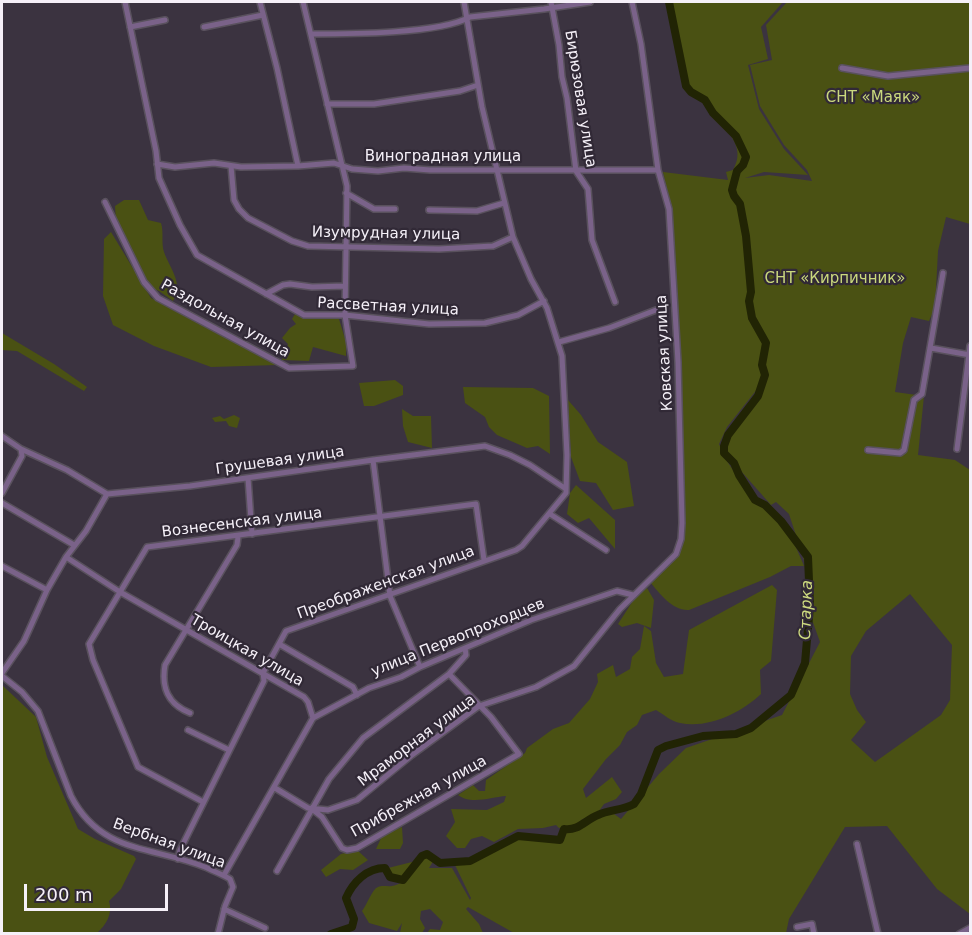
<!DOCTYPE html>
<html>
<head>
<meta charset="utf-8">
<style>
  body { margin:0 }
  #map { position:relative; width:972px; height:935px; overflow:hidden; background:#3b3340; font-family:"DejaVu Sans",sans-serif }
  canvas { display:block }
  .frame { position:absolute; inset:0; border:3px solid #f5f0f8; pointer-events:none }
  .scale { position:absolute; left:24px; top:884px; width:144px; height:27px; box-sizing:border-box; border:3px solid #f5f0f8; border-top:0; padding-left:8px; font-size:18px; line-height:21px; white-space:nowrap; color:#f5f0f8; -webkit-text-stroke:4px #312936; paint-order:stroke }
</style>
</head>
<body>
<div id="map">
<canvas width="972" height="935"></canvas>
<div class="frame"></div>
<div class="scale">200 m</div>
</div>
<script>
const g = document.querySelector('canvas').getContext('2d');
g.lineJoin = 'round';
function paint(path, color) { g.fillStyle = color; g.fill(path, 'evenodd'); }
function stroke(path, color, width, dash) { g.strokeStyle = color; g.lineWidth = width; g.lineCap = dash ? 'butt' : 'round'; g.setLineDash(dash || []); g.stroke(path); }
function label(font, color, halo, rows, align = 'center') {
  g.font = font + ' "DejaVu Sans",sans-serif'; g.lineWidth = 4.5; g.setLineDash([]); g.textBaseline = 'middle'; g.strokeStyle = halo; g.fillStyle = color; for (const [text, x, y, turn = 0] of rows) {
    g.save(); g.translate(x, y); g.rotate((+turn || 0) * Math.PI / 180); g.textAlign = isNaN(turn) ? turn : align; if (halo) g.strokeText(text, 0, 0); g.fillText(text, 0, 0); g.restore();
  }
}
paint(new Path2D(`
  M673,2H783L761,27L768,59L748,65L759,109L784,149L808,175L764,172L745,178L769,175L812,181L807,170L784,145L760,106L750,65L772,60L766,25L787,2H970V224L946,217L938,251L935,308L929,321L911,317L903,343L895,392L924,396L918,455L955,460L970,470V914L937,889L887,826L845,827L789,919L786,933H514L468,907L466,909L479,924L483,933H427L430,929L440,930L443,922L430,909L421,911L420,919L425,928L422,933H400L402,923L397,931L369,923L362,911C367,905 372,889 378,887C382,885 388,887 392,886C405,884 416,871 419,860L426,855L434,860L429,868H452L470,900L471,898L454,863H470L518,836L560,840L564,829C578,831 593,816 610,811L621,819L659,774L686,748L782,715L820,642L810,614L807,569L789,514L776,502L771,505L741,471L739,475L734,463L724,453C723,430 746,415 757,398C760,393 765,382 765,376C765,371 762,367 763,362C763,354 767,346 763,339L761,365L764,375L762,383L727,427L719,444L725,458L753,501L764,507L792,538L804,566H791L770,577L689,610C673,611 660,594 650,582L677,556L684,539L680,353L672,210L663,172L728,180L726,172L733,170C747,146 726,129 710,113L712,108C705,98 694,95 688,85L675,28ZM910,594L952,645L950,700L941,715L875,762L851,740L866,722L857,710L850,694L851,656L866,631Z
  M124,200H139L148,220L161,223C164,232 161,243 164,252C170,269 184,283 173,301L159,291L149,287L116,222L115,206Z
  M111,232L151,298L277,365L211,367L154,346L113,325L103,296L104,239Z
  M295,314L305,319H339L346,342V356L313,347L309,361L282,360L288,344L282,338L290,328L296,324L292,319Z
  M2,333L54,364L87,387L84,391L17,351L2,350Z
  M395,380L403,386V395L374,406H364L359,383Z
  M463,387L533,388L549,396L550,454L538,446L527,448L497,435L489,427L485,417L465,403Z
  M568,400L581,415L598,442L627,462L634,506L613,510L596,483L580,481L571,457Z
  M402,409L413,416H431L432,448L408,442L403,426Z
  M234,415L240,418L237,428L229,426L226,421L215,422L212,418L220,416L224,419Z
  M576,485L615,520V549L589,518L578,523L567,514L570,493Z
  M772,585L777,590L771,661L760,670L761,694C741,713 708,729 680,723C672,722 663,714 656,710L642,715L637,725L627,732L620,745L606,759L583,789L586,798L612,777L622,792L616,799L604,804L599,811L581,820L580,824L559,828L556,825L543,828L518,829L494,842L482,836L471,839L465,848H457L446,836L455,822L451,809L487,810L504,802L506,796C491,797 471,805 458,795L473,785L479,791H485L486,780L525,753L527,748L553,729L569,723L590,699L598,682L597,674L613,665L616,677L630,669L632,657L640,649L644,626L651,631L656,663L664,677L683,674L689,630Z
  M647,588L654,600L651,628L637,623L622,627L618,624L636,596Z
  M2,685L36,717L47,757L78,829L95,839L134,856L136,859L121,889L109,901C113,914 106,925 97,933H2Z
  M402,827L403,843L400,849H376L382,836Z
  M357,850L368,860L353,870L340,869L326,877L321,870L341,854Z
  M412,862H415L414,868L403,880L391,876L388,868Z`), '#4a5113');
stroke(new Path2D(`
  M331,934L352,927L354,919L346,898C353,882 367,868 385,868L390,877L403,880L422,856L427,854L440,863L470,861L518,836L560,840L564,829C579,831 585,820 598,815C609,810 623,810 634,804L641,794L658,750L666,746L703,736L736,734L751,728L791,695L805,663L810,605L808,557L781,521L765,505L755,500L739,475L734,463L724,453V446L728,435L758,396L765,375L762,365L766,343L752,318L749,301L751,292L746,236L740,204L734,196L732,190L737,171L743,165L746,157L736,136L713,113L705,100L691,92L686,86L669,2`), '#212404', 8);
const street = new Path2D(`
  M125,2L156,151L159,178L180,225L197,255L304,315H345L429,324L485,323L518,315L544,301
  M260,2L277,68L298,166
  M551,2L559,45L562,77L567,98L576,171L588,189L592,240L615,302
  M130,27L165,20
  M204,27L263,15
  M311,34C349,34 439,34 470,17L544,9L590,2
  M842,68L888,76L970,68
  M327,104H374L460,91L478,85
  M157,164L175,167L214,163L241,167L298,166L334,163L352,169L378,171L404,168L430,170H658
  M231,166L234,200L239,209L248,218L292,241L308,246L439,249L493,246L513,237
  M346,193L374,209H395
  M105,202L144,282L158,298L289,368L353,366L345,315L347,186L303,2
  M429,210L477,211L504,203
  M266,294L283,285L290,284L312,287L345,286
  M559,342L609,328L656,310
  M931,348L970,355
  M2,436L21,449L67,470L107,494L190,486L373,460L485,446L510,455L530,465L566,489
  M957,449L970,346
  M868,450L900,453L904,450L914,400L922,394L943,273
  M373,460L390,596L420,667
  M248,478L252,534
  M2,493L22,456L21,449
  M2,503L74,545
  M550,514L606,550
  M66,557L120,592L304,697L308,702L313,718L224,875
  M2,566L47,590
  M279,644L353,687L357,695
  M2,673L24,641L47,590L66,557L86,531L107,494
  M2,676L22,692L38,711L71,796C101,854 152,846 205,867C213,871 222,874 230,879L233,887L225,906L218,934
  M190,713C168,704 161,688 165,665L237,545L238,537
  M313,718L369,688L401,677L420,667L531,620L617,591L633,595
  M188,730L229,750
  M275,788L308,808L328,810L357,800L412,755L479,706L536,687L574,666L620,609L676,554L681,539L682,523L678,362L669,209L658,170L641,44L632,2
  M203,802L138,767L93,660L89,644L147,547L476,504L484,560
  M312,809L322,817L342,848L347,850L357,848L519,754L491,717L449,674
  M857,844L878,934
  M178,859L180,850L264,681L263,673L286,631L516,550L522,546L566,493L567,455L562,356L547,308L531,279L513,237L482,107L464,2
  M277,871L329,779L363,738L449,674L466,655L465,648
  M224,909L265,928
  M797,927L812,924L814,934
  M959,934L970,928`);
stroke(street, '#59515d', 8);
stroke(street, '#7a6289', 5);
label('15px', '#cad87d', '#312936', [
  ["СНТ «Маяк»",873,98],
  ["СНТ «Кирпичник»",835,279]
]);
label('15px', '#f5f0f8', '#312936', [
  ["Бирюзовая улица",580,99,81],
  ["Виноградная улица",443,157],
  ["Изумрудная улица",386,234,1],
  ["Рассветная улица",388,307,3],
  ["Раздольная улица",225,319,29],
  ["Ковская улица",665,353,-93],
  ["Грушевая улица",280,461,-8],
  ["Вознесенская улица",242,523,-7],
  ["Преображенская улица",386,583,-20],
  ["улица Первопроходцев",458,638,-22],
  ["Троицкая улица",247,651,30],
  ["Мраморная улица",417,741,-37],
  ["Прибрежная улица",419,797,-29],
  ["Вербная улица",169,844,20]
]);
label('italic 16px', '#cdda7f', '#312936', [
  ["Старка",807,610,-88]
]);
</script>
</body>
</html>
